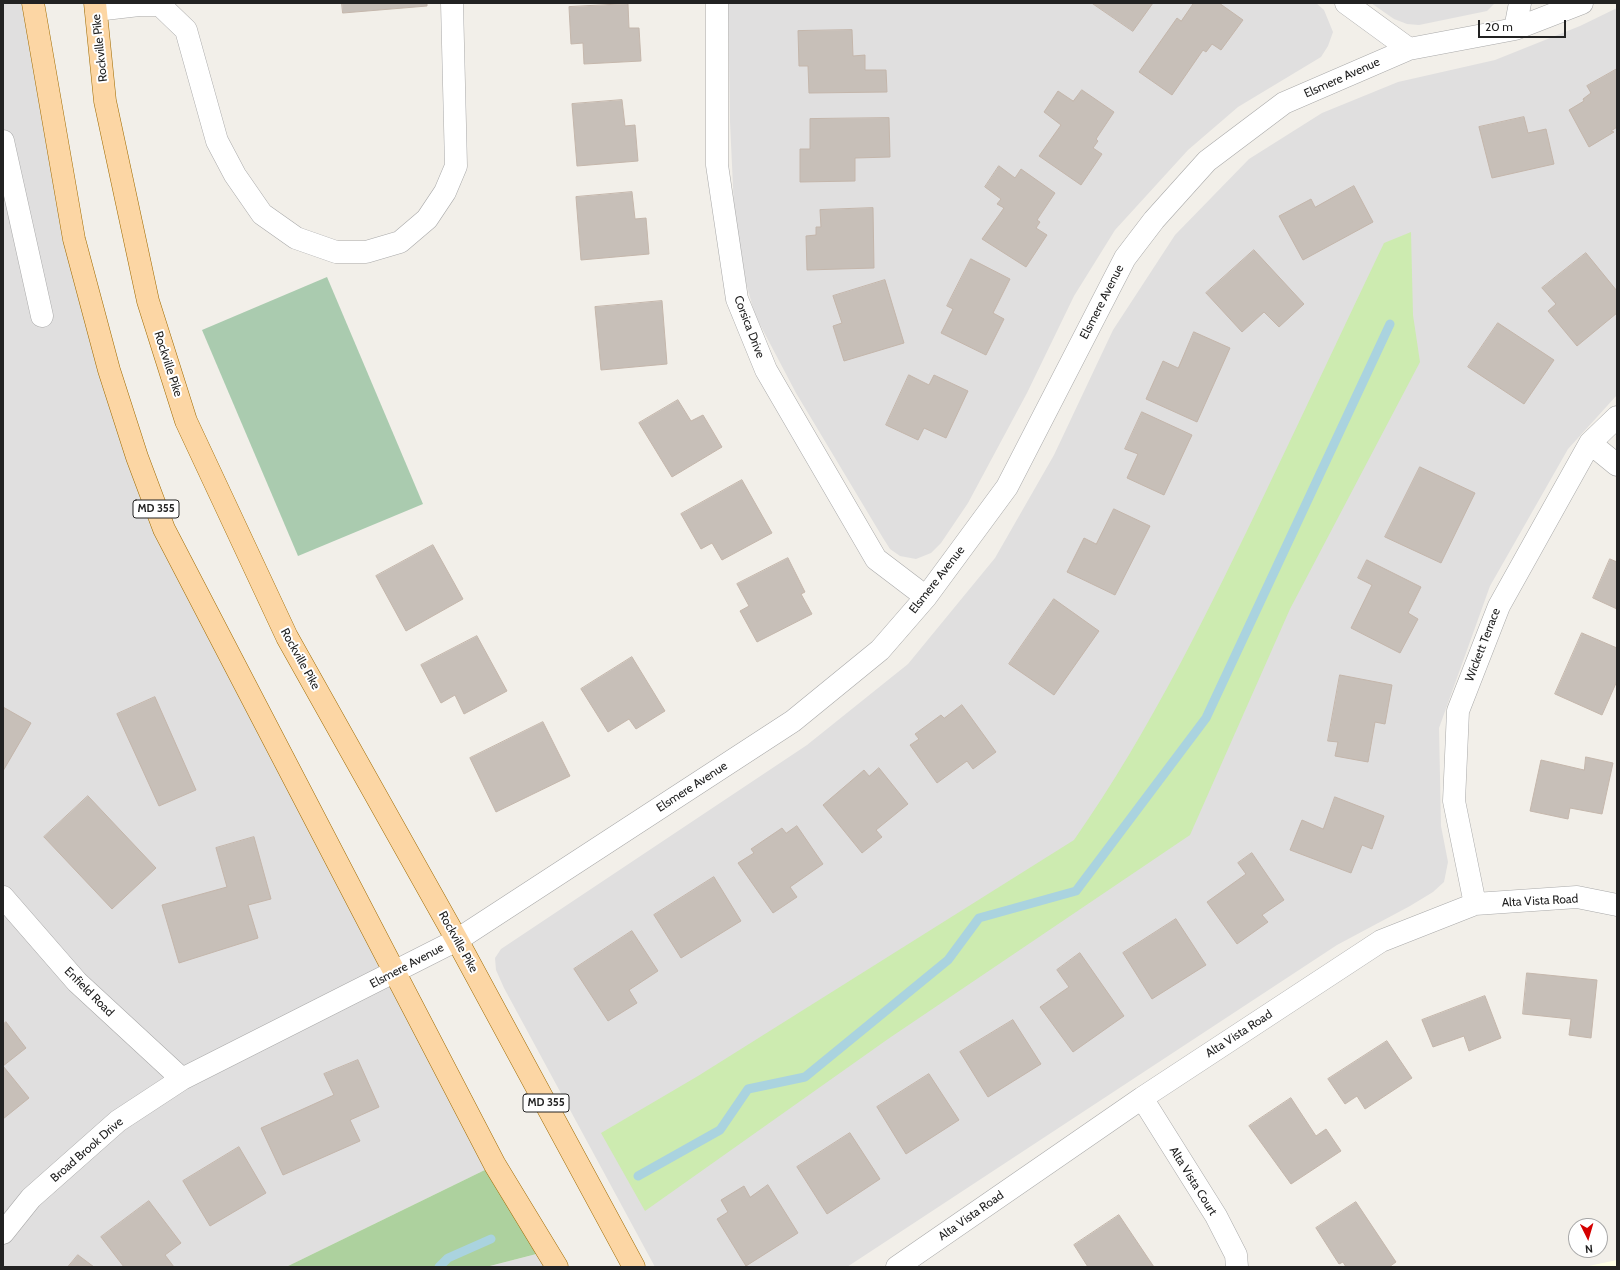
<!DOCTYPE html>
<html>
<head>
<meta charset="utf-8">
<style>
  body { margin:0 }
  #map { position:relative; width:1620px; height:1270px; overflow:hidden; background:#f2efe9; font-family:Cabin,sans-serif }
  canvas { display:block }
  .frame { position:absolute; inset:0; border:4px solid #222; pointer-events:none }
  .north { position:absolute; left:1568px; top:1218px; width:40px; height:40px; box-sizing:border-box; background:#fff; border:1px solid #a7a7a7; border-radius:50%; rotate:175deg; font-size:11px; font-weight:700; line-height:16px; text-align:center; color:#222 }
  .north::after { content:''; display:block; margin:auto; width:14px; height:18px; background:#d40000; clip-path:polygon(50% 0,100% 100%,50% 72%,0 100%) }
  .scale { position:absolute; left:1478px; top:20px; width:88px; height:18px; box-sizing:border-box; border:2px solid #222; border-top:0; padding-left:5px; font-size:12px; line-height:14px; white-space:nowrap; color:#222; -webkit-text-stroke:3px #fff; paint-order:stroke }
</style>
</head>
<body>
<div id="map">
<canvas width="1620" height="1270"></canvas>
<div class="frame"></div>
<div class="north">N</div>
<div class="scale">20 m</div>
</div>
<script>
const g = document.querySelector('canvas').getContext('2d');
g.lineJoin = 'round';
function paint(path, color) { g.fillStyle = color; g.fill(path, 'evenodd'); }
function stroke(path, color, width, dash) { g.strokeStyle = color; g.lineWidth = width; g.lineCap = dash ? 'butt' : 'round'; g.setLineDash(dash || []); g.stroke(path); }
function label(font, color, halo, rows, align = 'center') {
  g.font = font + ' Cabin,sans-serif'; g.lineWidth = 4; g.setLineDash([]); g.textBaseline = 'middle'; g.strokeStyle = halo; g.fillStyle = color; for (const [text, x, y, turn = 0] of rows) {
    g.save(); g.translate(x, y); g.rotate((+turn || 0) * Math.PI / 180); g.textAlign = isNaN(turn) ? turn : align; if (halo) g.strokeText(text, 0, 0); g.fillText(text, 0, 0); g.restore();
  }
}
paint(new Path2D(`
  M3,3H33L47,78L137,457L495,1165L286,1267H3Z
  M728,3H1316L1324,10L1333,32L1328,46L1321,57L1238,107L1188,150L1115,230L1074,296L1027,393L968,503L941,543L931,553L916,559L900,556L890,549L883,538L796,393L755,315L746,283L734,208L730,122Z
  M1371,3H1495L1487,11L1419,25L1407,24L1394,19Z
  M1617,8V395L1568,449L1490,586L1439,728L1441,826L1448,862L1444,882L1433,892L1410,906L1337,945L847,1267H655L504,988L496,970L495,958L501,949L807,745L908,664L995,558L1054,455L1113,330L1175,235L1249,159L1322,113L1398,82L1495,60L1580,26Z
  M548,1251L557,1267H486Z`), '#e0dfdf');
paint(new Path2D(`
  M1617,1260V1267H1584Z`), '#ffffe5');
paint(new Path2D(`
  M1411,232L1413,315L1420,362L1290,609L1190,835L888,1039L645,1211L601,1133L698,1076L1074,840C1151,730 1210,608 1268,487C1307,406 1345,324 1384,243Z`), '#cdebb0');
paint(new Path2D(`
  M495,1165L548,1251L486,1267H286Z`), '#add19e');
paint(new Path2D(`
  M327,277L423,504L298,556L202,330Z`), '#aacbaf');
stroke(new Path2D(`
  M638,1176L720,1130L748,1089L805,1077L948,960L979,918L1076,891L1206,718L1390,324
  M439,1267L448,1258L491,1239`), '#aad3df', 9);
const building = new Path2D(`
  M342,3H427V6L343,13Z
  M1092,3H1153L1133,31Z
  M1194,3H1219L1243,20L1221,50L1212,44L1206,52L1203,50L1172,95L1139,72L1177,18L1181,21Z
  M628,4L629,28H639L641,61L584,64L583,43L571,44L569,7Z
  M852,30L853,56L865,55V70H886L887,92L809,93L808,66H799L798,31Z
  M1617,69V127L1611,131L1614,132L1589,147L1569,110L1584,101L1583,99L1591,93L1587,86Z
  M1082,90L1114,112L1096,139L1098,141L1093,148L1102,154L1081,185L1039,156L1061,125L1044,112L1058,91L1073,101Z
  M622,100L625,126L635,125L638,161L577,166L572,104Z
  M1524,117L1528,133L1546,129L1554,164L1492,178L1479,127Z
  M889,118L890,157L855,158V181L800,182V149H810V119Z
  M999,166L1015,178L1021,169L1055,193L1037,220L1040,222L1036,228L1047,235L1026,267L982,239L1004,208L997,204L1001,199L985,187Z
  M1354,186L1373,222L1303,260L1279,216L1311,199L1315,207Z
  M632,192L635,219L646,218L649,254L581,260L576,197Z
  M873,208L874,268L807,270L806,236L816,235V227H821L820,210Z
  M1254,250L1304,304L1279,327L1264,312L1242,332L1206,293Z
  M1586,253L1617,291V313L1577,346L1548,311L1556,304L1542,288Z
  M971,259L1010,279L993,313L1004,319L986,355L941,333L953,309L947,306Z
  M885,280L904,343L844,361L833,326L842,323L833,296Z
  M662,301L667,364L601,370L595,307Z
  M1498,323L1554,360L1524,404L1468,367Z
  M1194,332L1230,348L1197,422L1146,399L1163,361L1178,368Z
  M909,375L929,385L934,375L968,391L946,438L924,428L918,440L886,425Z
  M678,400L691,421L703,415L722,447L672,477L639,423Z
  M1142,412L1192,435L1164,495L1127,478L1138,454L1125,449Z
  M1420,467L1475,493L1441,563L1385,537Z
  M742,480L772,533L722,560L712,543L701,549L681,514Z
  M1114,509L1150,526L1115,595L1067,572L1084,538L1096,544Z
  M433,545L463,599L406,631L376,576Z
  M788,558L805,592L801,594L812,614L757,642L740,611L749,606L737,584Z
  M1610,559L1617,562V609L1593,598Z
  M1367,560L1421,587L1408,613L1418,619L1400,653L1351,628L1372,585L1358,578Z
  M1054,599L1099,631L1054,695L1009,664Z
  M1582,633L1617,648V681L1602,715L1555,694Z
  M477,636L507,691L464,714L455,695L441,703L421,665Z
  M632,657L665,711L636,729L629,719L608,732L581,689Z
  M1340,675L1392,685L1385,724L1375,722L1368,762L1335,756L1338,742L1328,741Z
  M155,697L196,790L159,806L117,714Z
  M962,705L996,752L973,769L967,761L937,783L910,745L919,739L915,734L941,715L944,718Z
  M3,707L31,723L3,771Z
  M543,722L570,776L496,812L470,758Z
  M1586,757L1613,763L1602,814L1570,808L1568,819L1530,811L1541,760L1584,770Z
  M879,768L908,804L876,830L882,837L862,853L823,805L864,770L869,776Z
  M88,796L156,868L112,909L44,837Z
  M1335,797L1384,816L1372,849L1362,845L1351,873L1290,850L1302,820L1323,829Z
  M797,826L823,864L790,887L797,897L773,913L738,863L754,853L751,849L782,828L786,833Z
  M254,837L271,899L248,905L258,938L179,963L162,905L227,887L216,848Z
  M1252,853L1284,900L1262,915L1268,922L1237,944L1207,902L1246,874L1238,863Z
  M714,877L741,921L681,958L654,915Z
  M1176,919L1206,965L1152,999L1123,953Z
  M632,931L658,971L629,990L637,1003L608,1021L574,969Z
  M1080,953L1124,1016L1073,1052L1040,1007L1069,987L1057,970Z
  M1527,973L1597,980L1591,1038L1569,1035L1571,1019L1523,1014Z
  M1485,996L1501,1038L1469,1051L1464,1036L1433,1047L1422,1020Z
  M1013,1020L1041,1064L988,1097L960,1052Z
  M6,1022L26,1048L3,1066L29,1098L3,1119V1025Z
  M1387,1041L1412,1078L1365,1109L1357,1096L1345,1104L1328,1079Z
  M358,1060L379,1107L350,1120L360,1141L283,1175L261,1128L334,1095L324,1074Z
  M929,1074L959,1120L906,1154L877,1107Z
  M1291,1098L1316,1136L1326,1129L1341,1151L1291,1184L1249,1126Z
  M850,1133L880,1179L827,1214L797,1167Z
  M239,1147L266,1193L210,1226L183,1181Z
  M768,1185L798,1233L746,1266L717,1219L728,1212L721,1200L744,1186L750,1197Z
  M149,1201L181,1243L165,1255L174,1267H124L101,1237Z
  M1356,1202L1396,1262L1389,1267H1346L1343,1262L1339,1264L1316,1228Z
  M1119,1215L1154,1267H1088L1074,1245Z
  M78,1255L94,1267H68Z`);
paint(building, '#c7bfb8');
stroke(building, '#c4b6ab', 1);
const minor = new Path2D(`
  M717,3V165L737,299L766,370L876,559L926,597
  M1346,3L1409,49
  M96,10L139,5H160L186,30L217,141L235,175L262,214L296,238L336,252H366L400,242L427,219L445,192L456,166L452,3
  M1515,29L1520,3
  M3,141L42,316
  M1590,443L1617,465
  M3,897L77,982L182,1079
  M1475,904L1454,801L1458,711L1499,606L1590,443L1617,417
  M1142,1098L1216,1216L1236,1255L1237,1267
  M3,1233L31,1198L118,1121L182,1079L457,940L793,721L880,650L926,597L1007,487L1125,258L1154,220L1207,161L1284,103L1409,49L1515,29L1582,3
  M897,1267L1142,1098L1381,941L1475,904L1577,897L1617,905`);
const major = new Path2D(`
  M33,3L74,239L109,370L137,457L164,529L495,1165L557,1267
  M95,3L105,101L148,301L186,421L287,637L457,940L634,1267`);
stroke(minor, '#a9a9a9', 23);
stroke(major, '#a06b00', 23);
stroke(minor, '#fff', 22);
stroke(major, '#fcd6a4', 22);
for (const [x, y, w] of [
  [156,509,46],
  [546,1103,46]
]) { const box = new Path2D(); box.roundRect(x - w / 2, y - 9, w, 18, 3); g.fillStyle = '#fff'; g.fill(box); stroke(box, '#222', 1); }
label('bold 11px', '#222', null, [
  ["MD 355",156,509],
  ["MD 355",546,1103]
]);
label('12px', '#222', '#fff', [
  ["Rockville Pike",100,48,-96],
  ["Elsmere Avenue",1342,78,-24],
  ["Elsmere Avenue",1102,302,-63],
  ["Corsica Drive",749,327,69],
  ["Rockville Pike",168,364,72],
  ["Elsmere Avenue",937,580,-52],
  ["Wickett Terrace",1483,645,-69],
  ["Rockville Pike",300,659,61],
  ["Elsmere Avenue",692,787,-33],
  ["Alta Vista Road",1540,901,-3],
  ["Rockville Pike",458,942,61],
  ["Elsmere Avenue",407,966,-28],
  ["Enfield Road",89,992,45],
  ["Alta Vista Road",1239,1034,-33],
  ["Broad Brook Drive",87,1150,-41],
  ["Alta Vista Court",1193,1181,58],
  ["Alta Vista Road",971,1216,-35]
]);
</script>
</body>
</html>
